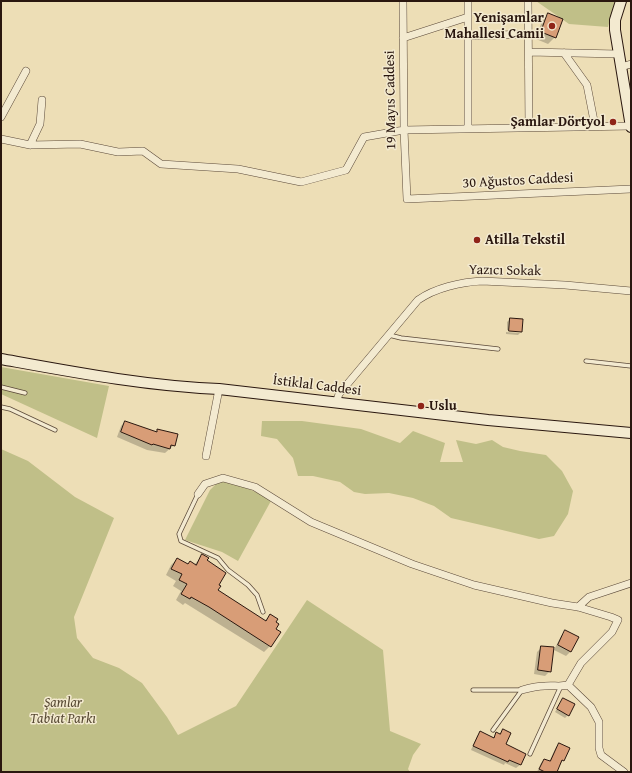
<!DOCTYPE html>
<html>
<head>
<meta charset="utf-8">
<style>
  body { margin:0 }
  #map { position:relative; width:632px; height:773px; overflow:hidden; background:#eddeb6; font-family:"Gentium Book Plus",serif }
  canvas { display:block }
  .frame { position:absolute; inset:0; border:2px solid #2a170f; pointer-events:none }
</style>
</head>
<body>
<div id="map">
<canvas width="632" height="773"></canvas>
<div class="frame"></div>
</div>
<script>
const g = document.querySelector('canvas').getContext('2d');
g.lineJoin = 'round';
function paint(path, color) { g.fillStyle = color; g.fill(path, 'evenodd'); }
function stroke(path, color, width, dash) { g.strokeStyle = color; g.lineWidth = width; g.lineCap = dash ? 'butt' : 'round'; g.setLineDash(dash || []); g.stroke(path); }
function label(font, color, halo, rows, align = 'center') {
  g.font = font + ' "Gentium Book Plus",serif'; g.lineWidth = 3; g.setLineDash([]); g.textBaseline = 'middle'; g.strokeStyle = halo; g.fillStyle = color; for (const [text, x, y, turn = 0] of rows) {
    g.save(); g.translate(x, y); g.rotate((+turn || 0) * Math.PI / 180); g.textAlign = isNaN(turn) ? turn : align; if (halo) g.strokeText(text, 0, 0); g.fillText(text, 0, 0); g.restore();
  }
}
paint(new Path2D(`
  M536,1H615L608,27L569,24Z
  M1,367L109,386L97,438L1,394Z
  M262,421H302L361,429L400,443L413,431L445,443L440,462H463L456,440L476,444L492,440L503,447L520,451L546,455L562,471L573,491L568,514L554,536L539,539L494,528L451,518L434,506L413,498L389,493L365,494L354,492L340,482L313,476H298L293,458L277,439L261,436Z
  M1,449L28,461L75,497L114,518L74,617L77,638L93,658L119,668L142,683L167,717L178,735L236,706L307,600L383,650L390,731L421,744L413,755L408,769L410,772H1Z
  M226,481L244,487L272,499L238,561L222,552L185,540L210,490L217,483Z`), '#c0bf88');
paint(new Path2D(`
  M549,14L555,37L548,44L536,39L542,21Z
  M510,319L521,332L520,333V331L507,330V322Z
  M506,332L520,333L518,335L506,334Z
  M125,422L155,433L158,430L174,445L165,453L147,450L117,437L121,426Z
  M202,556L217,585V591L264,621L270,616L275,629L270,646L264,652L185,603L183,605L176,600L181,591L173,586L176,581L166,575L171,565L177,559L188,564L190,562L194,565Z
  M566,632L571,651L566,656L554,650L561,636Z
  M542,647L550,671L545,676L534,674L537,652Z
  M563,699L568,715L565,718L555,712Z
  M503,730L504,745L524,754L520,765L516,768L505,763L504,765L471,750L477,736L481,733L493,738L497,734L499,735Z
  M559,744L563,760L556,772H537L541,763L544,760L549,762L556,747Z`), '#0003');
const building = new Path2D(`
  M548,13L563,19L556,38L541,32Z
  M510,318L523,319L522,332L509,331Z
  M125,421L157,432V429L178,434L175,446L171,445L170,449L153,444L152,445L121,432Z
  M202,554L209,558L207,560L226,573L219,585L221,586L218,590L266,621L270,614L278,619L276,622L279,624L276,629L281,632L271,647L209,607L191,597L190,599L181,594L187,584L179,580L182,574L171,569L177,558L188,564L190,561L196,565Z
  M565,630L579,637L571,652L558,645Z
  M541,646L554,647L551,672L538,670Z
  M563,698L575,704L569,716L557,709Z
  M503,729L511,733L506,744L526,754L521,765L509,760L508,762L473,746L480,731L494,738L496,732L500,734Z
  M559,743L570,748L564,761L562,760L557,772H545L539,769L544,759L550,761Z`);
paint(building, '#d89d77');
stroke(building, '#2a170f', 1);
const lane = new Path2D(`
  M389,335L401,338L498,349
  M586,361L631,366
  M1,387L25,393
  M1,407L10,409L55,430
  M198,494L179,534L181,541L218,558L228,570L248,585L257,595L263,612
  M473,690H522
  M493,730L522,690
  M530,754L561,686`);
const street = new Path2D(`
  M403,1L404,130L407,199L631,189
  M528,1L529,128
  M468,36L528,34
  M403,38L468,17
  M529,52L618,54
  M564,53L587,85L595,126
  M621,67L631,64
  M1,117L26,71
  M468,128V1
  M1,139L30,145L80,144L118,152L143,151L161,164L238,169L301,182L346,170L364,137L404,130L631,126
  M30,145L40,124L42,100
  M336,403L339,394L418,300C435,288 461,282 482,281L565,285L631,291
  M206,456L219,389
  M198,494L205,484L223,478L255,487L311,522L412,564L474,585L552,603L578,607L611,617L618,620L612,632L581,663L568,685
  M578,607L589,597L631,583
  M522,690C529,688 537,686 545,686C553,685 560,687 568,685L591,707L599,722V748L601,755L624,772`);
const secondary = new Path2D(`
  M621,1L615,20V30L631,127
  M1,359C73,372 146,386 219,389L488,420L631,433`);
stroke(lane, '#5b4939', 5);
stroke(street, '#5b4939', 8);
stroke(secondary, '#2a170f', 12);
stroke(lane, '#f3ead0', 3.5);
stroke(street, '#f3ead0', 7);
stroke(secondary, '#f3ead0', 10);
for (const [x, y, r, color] of [
  [552,26,4,"#8f2418"],
  [613,122,4,"#8f2418"],
  [477,240,4,"#8f2418"],
  [421,406,4,"#8f2418"]
]) { const dot = new Path2D(); dot.arc(x, y, r, 0, 2 * Math.PI); g.fillStyle = color; g.fill(dot); stroke(dot, '#f3ead0', 1.5); }
label('bold 14px', '#2a170f', '#f3ead0', [
  ["Yenişamlar",544,18],
  ["Mahallesi Camii",544,34],
  ["Şamlar Dörtyol",605,122],
  ["Atilla Tekstil",485,240,"left"],
  ["Uslu",429,406,"left"]
], 'right');
label('14px', '#2a170f', '#f3ead0', [
  ["19 Mayıs Caddesi",391,100,-91],
  ["30 Ağustos Caddesi",518,181,-3],
  ["Yazıcı Sokak",505,271,1],
  ["İstiklal Caddesi",317,386,7]
]);
label('italic 14px', '#574933', '#f3ead0', [
  ["Şamlar",63,703],
  ["Tabiat Parkı",63,719]
]);
</script>
</body>
</html>
